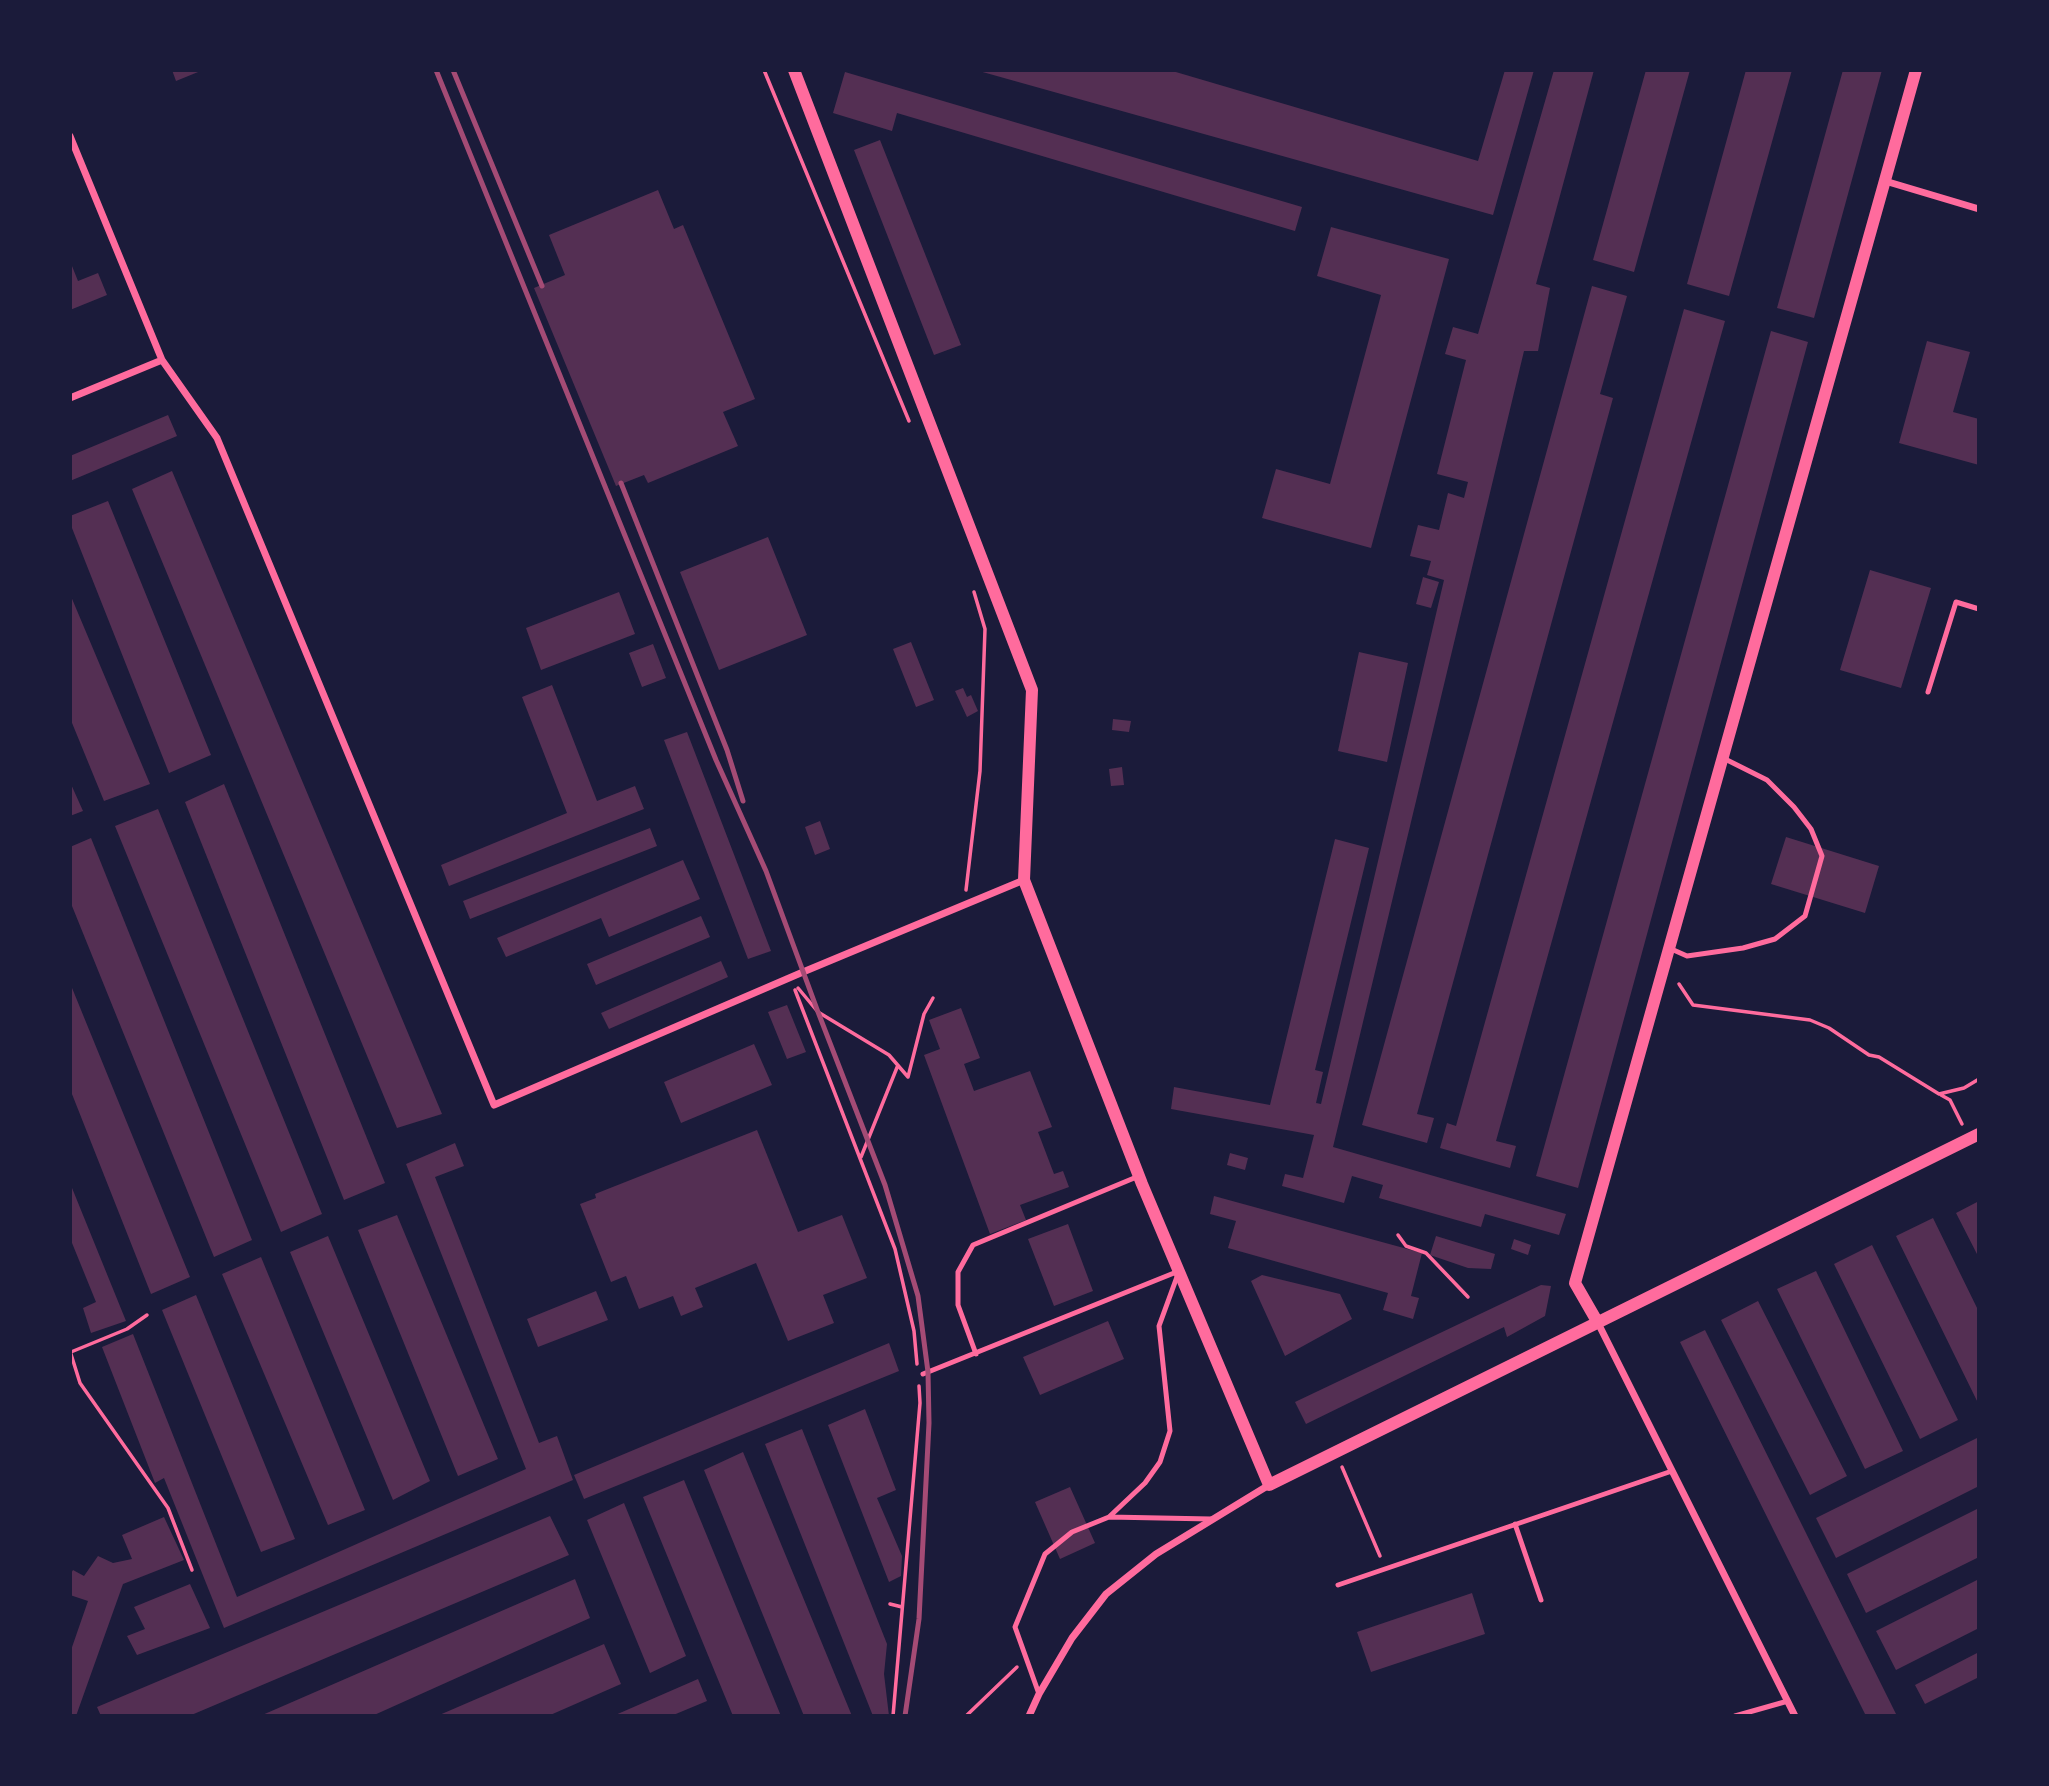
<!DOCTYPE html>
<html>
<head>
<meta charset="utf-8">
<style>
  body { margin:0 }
  #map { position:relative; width:2049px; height:1786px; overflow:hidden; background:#1b1b3a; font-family:"Nunito Sans",sans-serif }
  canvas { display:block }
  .frame { position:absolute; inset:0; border:72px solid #1b1b3a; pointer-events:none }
</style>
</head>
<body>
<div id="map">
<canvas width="2049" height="1786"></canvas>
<div class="frame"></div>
</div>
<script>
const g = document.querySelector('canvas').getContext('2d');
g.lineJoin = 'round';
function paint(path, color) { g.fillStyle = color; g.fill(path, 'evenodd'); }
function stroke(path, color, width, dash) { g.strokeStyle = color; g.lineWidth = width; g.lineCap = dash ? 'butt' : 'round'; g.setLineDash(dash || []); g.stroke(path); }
paint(new Path2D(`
  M172,70H203L176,81Z
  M1169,70L1478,161L1505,70H1534L1493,215L979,71Z
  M1554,70H1594L1536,284L1550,288L1538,351H1524L1333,1147L1566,1214L1559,1235L1485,1214L1481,1227L1379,1198L1383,1185L1352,1176L1344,1203L1282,1186L1285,1174L1303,1178L1314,1135L1171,1109L1174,1087L1270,1105L1335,839L1369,848L1315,1070L1323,1072L1316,1103L1321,1104L1444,580L1427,575L1431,561L1410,556L1418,525L1439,530L1448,493L1464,498L1468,482L1437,474L1466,360L1445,354L1453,327L1478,334Z
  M1646,70H1690L1634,272L1593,260Z
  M1746,70H1792L1729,296L1687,284Z
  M1843,70H1882L1814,318L1777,308Z
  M845,72L1302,207L1295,231L897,113L892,131L833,113Z
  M880,140L961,345L934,355L854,150Z
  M658,190L674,229L683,225L755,399L723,412L738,446L648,483L644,475L616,486L534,288L565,275L549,235Z
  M1331,227L1449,259L1371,548L1262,518L1276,469L1330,484L1381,295L1317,276Z
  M70,261L78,281L98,273L107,295L70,310Z
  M1592,286L1627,296L1600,394L1613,398L1417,1114L1434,1118L1427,1143L1362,1125Z
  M1684,309L1725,321L1496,1141L1516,1146L1510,1168L1440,1148L1447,1123L1456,1126Z
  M1771,331L1808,342L1578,1188L1536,1176Z
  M1927,341L1970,352L1953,412L1979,419V465L1899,443Z
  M168,415L177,436L70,481V456Z
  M172,471L442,1114L397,1128L132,489Z
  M108,501L211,755L169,773L70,523V516Z
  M768,537L807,635L719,670L680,572Z
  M1870,570L1931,588L1901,688L1840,670Z
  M1423,577L1439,582L1431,608L1416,604Z
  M619,592L635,634L541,670L526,628Z
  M70,594L150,784L104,801L70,718Z
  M911,642L934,700L916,707L893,649Z
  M653,644L666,678L642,687L629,653Z
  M1359,652L1408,663L1387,762L1338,751Z
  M552,685L597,801L635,786L644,809L449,886L441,865L567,813L522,697Z
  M963,688L967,697L971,695L978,711L967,717L955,691Z
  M1113,719L1131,721L1129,732L1112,730Z
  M687,732L771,951L748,959L664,740Z
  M1122,767L1124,785L1111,786L1109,769Z
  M70,782L83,811L70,816Z
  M224,784L385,1183L344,1200L185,802Z
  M158,809L322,1214L281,1232L115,826Z
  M820,821L830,849L815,855L805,827Z
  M650,828L657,846L470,919L463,901Z
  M1786,837L1879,866L1865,913L1771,884Z
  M91,838L252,1240L214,1257L70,901V847Z
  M683,860L700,899L609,937L601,918L506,957L497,938Z
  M701,916L710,937L596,985L587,964Z
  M721,961L728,977L609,1029L601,1013Z
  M70,983L190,1277L151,1294L70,1089Z
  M787,1005L806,1052L787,1059L768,1012Z
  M961,1008L980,1058L964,1064L974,1091L1030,1071L1052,1127L1038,1132L1054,1174L1063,1171L1069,1187L1020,1205L1026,1220L990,1234L924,1055L940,1049L929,1020Z
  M754,1044L772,1085L681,1123L664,1082Z
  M757,1130L798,1232L842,1215L867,1278L823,1295L834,1323L788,1341L756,1263L695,1288L703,1307L681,1316L673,1296L639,1309L626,1276L611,1282L580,1204L596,1198L595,1194Z
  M455,1143L464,1166L435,1177L539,1443L557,1436L573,1480L224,1628L164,1478L155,1483L102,1347L133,1334L237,1597L526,1469L406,1164Z
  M1230,1153L1248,1158L1245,1170L1227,1165Z
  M70,1183L126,1321L91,1333L83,1308L96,1302L70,1238Z
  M1214,1196L1422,1253L1411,1296L1419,1298L1413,1319L1383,1310L1388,1293L1228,1248L1236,1221L1210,1214Z
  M1979,1201V1258L1956,1213Z
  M397,1215L498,1459L458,1476L358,1230Z
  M1933,1218L1979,1312V1405L1896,1236Z
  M1068,1224L1093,1291L1054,1306L1028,1239Z
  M328,1236L430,1481L393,1500L290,1252Z
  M1436,1236L1495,1254L1491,1269L1468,1268L1430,1255Z
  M1514,1239L1531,1245L1528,1255L1511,1249Z
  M1872,1245L1958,1420L1920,1439L1834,1264Z
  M261,1257L365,1510L328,1525L222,1274Z
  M1816,1271L1903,1451L1865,1469L1777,1289Z
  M1262,1275L1340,1294L1352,1319L1285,1356L1251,1281Z
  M1541,1285L1551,1286L1545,1316L1507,1337L1504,1327L1306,1424L1295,1402Z
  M596,1291L608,1320L538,1347L527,1319Z
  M196,1295L295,1539L261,1552L162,1310Z
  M1758,1301L1847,1476L1810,1495L1721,1320Z
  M1108,1321L1124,1359L1040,1395L1023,1357Z
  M1705,1330L1897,1716H1866L1680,1342Z
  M889,1343L899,1371L584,1499L574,1475Z
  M865,1409L896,1490L877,1498L902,1556L901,1576L889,1582L828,1425Z
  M802,1429L887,1644L884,1674L889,1716H873L765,1444Z
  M1979,1437V1486L1836,1558L1816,1518Z
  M743,1452L852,1716H804L704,1470Z
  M684,1480L781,1716H733L643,1497Z
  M1070,1487L1095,1543L1060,1559L1035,1502Z
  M624,1503L686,1656L650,1673L587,1520Z
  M1979,1508V1557L1866,1613L1847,1574Z
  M550,1516L569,1555L189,1716H101L97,1707Z
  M164,1517L184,1560L123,1584L76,1716H70V1653L88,1601L70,1595V1575L73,1570L84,1576L98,1556L113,1563L132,1559L122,1535Z
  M575,1579L590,1618L372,1716H260Z
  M1979,1579V1628L1896,1670L1876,1631Z
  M190,1584L210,1628L137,1655L127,1636L145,1629L134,1607Z
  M1472,1593L1485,1634L1371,1672L1357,1632Z
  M604,1644L621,1684L548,1716H437Z
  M1979,1652V1677L1925,1704L1915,1685Z
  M698,1679L707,1701L671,1716H613Z`), '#542f53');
stroke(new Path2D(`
  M764,70L909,421
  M966,890L980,771L985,629L974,592
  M1679,984L1693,1005L1810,1020L1829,1028L1869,1055L1879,1057L1939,1094L1964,1088L1979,1079
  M798,988L818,1012L889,1055L908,1077
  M795,990L895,1249L914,1331L917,1364
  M908,1077L924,1014L933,998
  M1941,1095L1950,1100L1962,1124
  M861,1157L898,1065
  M1398,1235L1406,1246L1426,1253L1468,1297
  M70,1351L80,1383L168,1508L192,1570
  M71,1352L127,1329L147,1315
  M1342,1467L1380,1556
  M890,1604L902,1607
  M893,1716L920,1403L919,1386
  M966,1716L1017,1667`), '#ff6b9d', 3.5);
stroke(new Path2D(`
  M1928,692L1956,602L1979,609
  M1669,948L1687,956L1743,948L1775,939L1805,916L1822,856L1811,829L1794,807L1767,780L1723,758
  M976,1354L958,1305V1272L973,1245L1139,1176
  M923,1374L1179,1271
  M1109,1517L1145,1483L1160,1462L1170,1431L1159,1326L1178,1274
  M1515,1524L1541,1600
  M1338,1585L1672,1471
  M1039,1694L1015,1627L1045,1554L1072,1532L1109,1517L1211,1519
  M1735,1716L1788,1701`), '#ff6b9d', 5);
stroke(new Path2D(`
  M70,136L162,360L217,438L494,1105L803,972L1024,880
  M1885,181L1979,209
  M70,398L162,360
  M1598,1323L1795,1716
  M1029,1716L1039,1694L1072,1638L1106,1594L1156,1554L1269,1485`), '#ff6b9d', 7);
stroke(new Path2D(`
  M794,70L1032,690L1024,880L1142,1184L1269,1485L1979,1134
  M1598,1323L1575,1283L1916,70`), '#ff6b9d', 12);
stroke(new Path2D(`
  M436,70L716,760L766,871L818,1012L885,1185L918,1296L928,1372L929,1423L919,1619L905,1716
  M453,70L542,286
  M621,483L727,750L743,801`), '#a44b75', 5);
</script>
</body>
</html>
